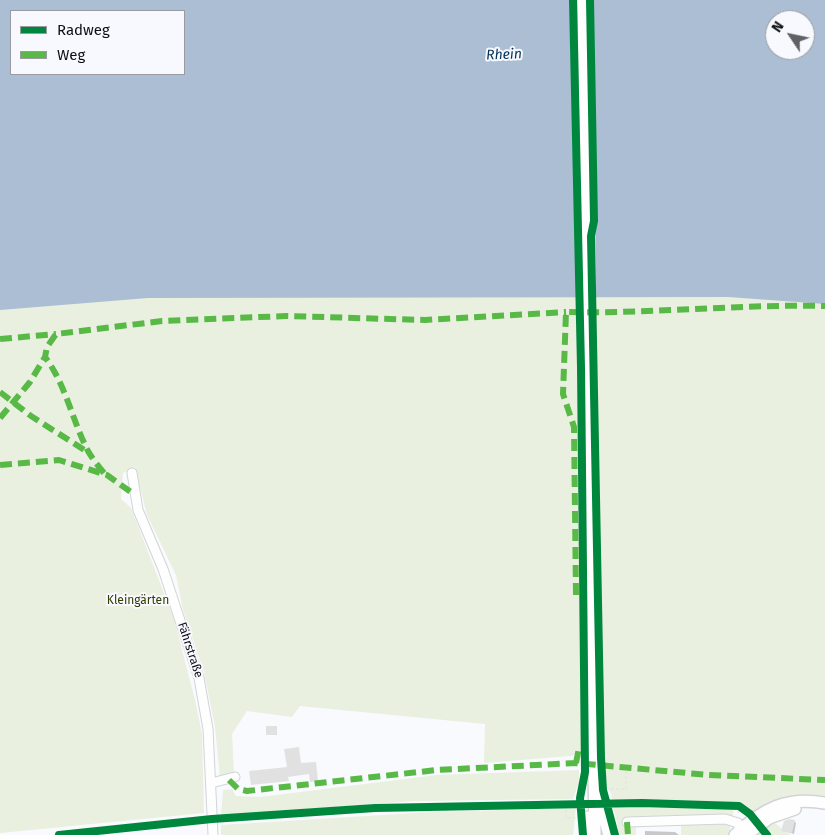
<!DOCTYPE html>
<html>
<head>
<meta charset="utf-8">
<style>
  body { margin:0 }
  #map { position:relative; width:825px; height:835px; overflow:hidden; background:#f8fafd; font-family:"Fira Sans",sans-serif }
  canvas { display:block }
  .legend { position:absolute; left:10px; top:10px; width:175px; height:65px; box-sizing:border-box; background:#f7f9fe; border:1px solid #999ba0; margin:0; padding:6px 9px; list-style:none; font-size:15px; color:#0d0f12 }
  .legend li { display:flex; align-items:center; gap:10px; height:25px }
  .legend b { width:25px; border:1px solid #999ba0 }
  .north { position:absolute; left:765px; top:10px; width:50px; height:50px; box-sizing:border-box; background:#f7f9fe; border:1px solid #999ba0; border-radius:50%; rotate:304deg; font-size:14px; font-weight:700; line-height:20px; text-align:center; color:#0d0f12 }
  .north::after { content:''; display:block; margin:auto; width:18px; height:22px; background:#5f6164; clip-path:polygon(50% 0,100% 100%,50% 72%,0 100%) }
</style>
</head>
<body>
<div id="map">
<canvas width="825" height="835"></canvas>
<ul class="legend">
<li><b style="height:6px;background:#00873e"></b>Radweg</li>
<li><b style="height:6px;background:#58b947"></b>Weg</li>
</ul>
<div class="north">N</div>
</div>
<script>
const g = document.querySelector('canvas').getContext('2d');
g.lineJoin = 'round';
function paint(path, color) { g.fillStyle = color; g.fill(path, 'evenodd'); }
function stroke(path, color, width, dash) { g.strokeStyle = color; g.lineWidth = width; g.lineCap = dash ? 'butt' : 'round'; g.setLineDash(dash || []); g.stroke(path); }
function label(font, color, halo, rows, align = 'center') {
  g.font = font + ' "Fira Sans",sans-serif'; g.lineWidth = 4; g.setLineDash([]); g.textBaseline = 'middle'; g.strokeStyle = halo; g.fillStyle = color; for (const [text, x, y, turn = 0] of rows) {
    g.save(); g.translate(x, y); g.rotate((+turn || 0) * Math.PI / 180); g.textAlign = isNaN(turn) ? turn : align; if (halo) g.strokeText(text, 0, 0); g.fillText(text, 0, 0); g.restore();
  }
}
paint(new Path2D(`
  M165,288L825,297V796C796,792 778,799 754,813L740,804L722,802L724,808H733V817L727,816L730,825V835H681V817H636V835H619L611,793L606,787L603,747L570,756L484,763L485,724L300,706L292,717L247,711L232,734L234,772L220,778L215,727L204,672L183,610L176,575L147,515L135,467L123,473L121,499L131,508L174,619L195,700L202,734L204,813L0,833V301Z
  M579,770V782L573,799L416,801L221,815L223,790L232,789L236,796L260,797L437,775Z
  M576,808L573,835H221V825L432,812Z
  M771,820L790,835H749Z`), '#e9f0df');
paint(new Path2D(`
  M0,0H825V304L728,297L148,298L0,310ZM11,11H184V74H11ZM775,20H805V50H775Z`), '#abbed3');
paint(new Path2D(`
  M571,0H593L596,300H578Z`), '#f8fafd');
paint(new Path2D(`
  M794,821L796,823L794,834L783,831Z
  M645,831L675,832L679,835H645Z`), '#0003');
paint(new Path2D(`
  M266,726H277V735H266Z
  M299,747L301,763L316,762L318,781L310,782L309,774L288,777L289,781L251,785L249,771L287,767L284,749Z
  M789,819L795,820L792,833L781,831L784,821Z`), '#e2e1e2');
const minor = new Path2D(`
  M132,473L138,510L163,569L199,678L208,729L213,835
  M211,783L235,777
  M627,822L725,819L738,823L741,835`);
const major = new Path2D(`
  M583,0L595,835
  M597,792L609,835
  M586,835L588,817
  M735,835C762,809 787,796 825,803
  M746,835L769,818L795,809`);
stroke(minor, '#d2d4d7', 11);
stroke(major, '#d2d4d7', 14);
stroke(new Path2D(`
  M606,789H626V768
  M566,805V818H577
  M738,813L739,806`), '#e0e0e2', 1, [2.5, 2.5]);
stroke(minor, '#fefeff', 9);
stroke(major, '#fefeff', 11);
stroke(new Path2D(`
  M0,339L56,334
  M0,392L31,416L89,453
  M0,418L30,382L45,357
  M0,465L59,460L107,475L135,495
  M104,473C98,466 92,458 88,451C72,420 66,385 45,357L47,347L56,334L162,321L286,316L425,320L566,312
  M576,595L574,427L563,394L566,312C652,314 738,304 825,306
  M576,763L579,748
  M229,780L238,789L247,791L437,770L576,763L709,775L825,780
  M627,822L628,835`), '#58b947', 6, [12, 6]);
stroke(new Path2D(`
  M573,0L581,367L585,772L580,798L583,835
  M590,0L594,221L591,236L601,758L603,790L615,835
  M59,835L212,819L375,808L642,803L739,806L750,814L767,835`), '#00873e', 8);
label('12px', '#313e02', '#f7f9fe', [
  ["Kleingärten",138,601]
]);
label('12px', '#0d0f12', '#f7f9fe', [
  ["Fährstraße",190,650,72]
]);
label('italic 14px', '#023054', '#f7f9fe', [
  ["Rhein",504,55,-2]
]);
</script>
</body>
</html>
